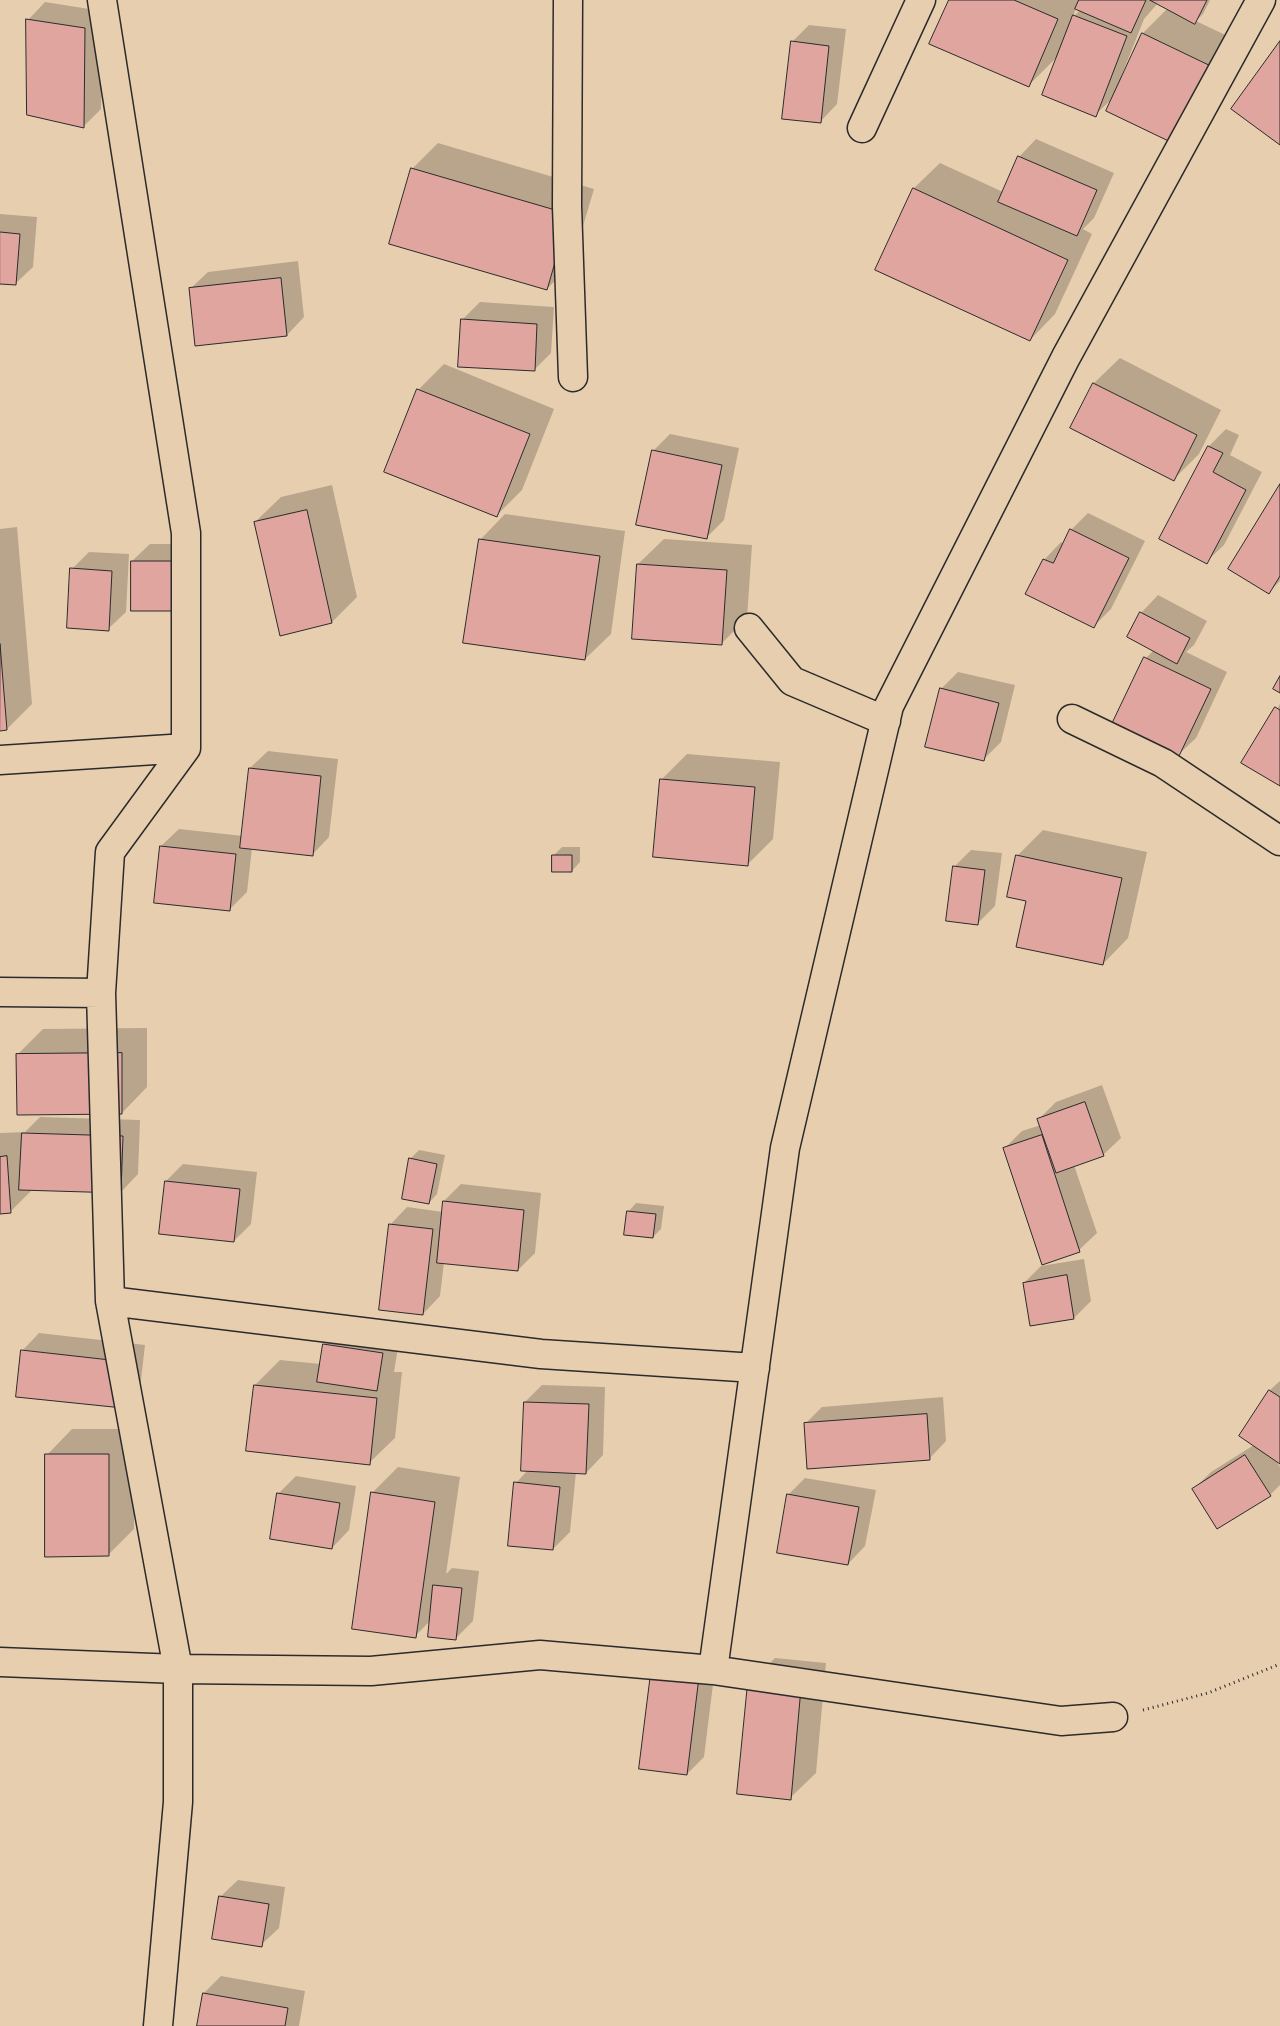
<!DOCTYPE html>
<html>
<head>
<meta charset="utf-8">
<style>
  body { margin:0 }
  canvas { display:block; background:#e7ceaf }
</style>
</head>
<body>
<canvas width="1280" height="2026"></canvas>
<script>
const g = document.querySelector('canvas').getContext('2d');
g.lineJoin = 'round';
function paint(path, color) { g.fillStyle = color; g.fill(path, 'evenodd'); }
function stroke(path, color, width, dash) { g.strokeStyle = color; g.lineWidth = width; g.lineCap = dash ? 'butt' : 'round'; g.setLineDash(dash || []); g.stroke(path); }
paint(new Path2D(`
  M950,0H1210L1203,14L1196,21L1242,43L1206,120L1114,97L1095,115L1058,56L1028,86ZM1158,3L1168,8L1143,33L1123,78L1121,77L1144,19ZM1076,8L1080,10L1073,17Z
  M45,2L102,11L101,109L83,127L28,20Z
  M809,25L846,29L837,104L820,122L792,42Z
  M1036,139L1114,173L1094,218L1083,229L1092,234L1055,314L1030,340L877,269L914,188L940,163L1003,192L1019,157Z
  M438,143L594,189L572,263L547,289L412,169Z
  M0,214L37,217L33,267L15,284L0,283Z
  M298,261L304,317L287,335L196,345L190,289L208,272Z
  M480,302L554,307L551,353L534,370L462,320Z
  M1120,358L1221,410L1199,454L1174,479L1072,428L1094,383Z
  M444,364L554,409L522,490L496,516L418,390Z
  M1226,429L1239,435L1230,455L1262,472L1224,545L1206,562L1161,538L1209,446Z
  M670,434L739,448L724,520L706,538L653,451Z
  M332,485L357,597L332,622L255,522L281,497Z
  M1280,486V581L1269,592Z
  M1088,513L1145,541L1111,609L1094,626L1044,560L1061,542L1064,544L1071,530Z
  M505,514L625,531L611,634L585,659L480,540Z
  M17,527L32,704L7,729L0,730V529Z
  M664,539L752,545L747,618L721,644L638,564Z
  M150,544H191V592L132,561Z
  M89,552L129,554L126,612L108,629L72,569Z
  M1158,595L1207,621L1194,645L1186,652L1227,672L1196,738L1178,755L1146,658L1154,650L1141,613Z
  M958,672L1015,685L1001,742L984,759L941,689Z
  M1280,704V785L1243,762Z
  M268,751L338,759L329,837L312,855L252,848L247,892L229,910L161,846L179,829L243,836L250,768Z
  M687,754L780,762L773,839L748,864L661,780Z
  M1043,830L1147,852L1128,938L1103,964L1027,900L1017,856Z
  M562,847H580V862L572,871L553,856Z
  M971,850L1002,853L995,906L978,923L954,867Z
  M147,1028V1087L122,1113L18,1054L43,1029Z
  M1102,1085L1121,1138L1103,1155L1074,1165L1097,1233L1079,1250L1005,1148L1022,1131L1041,1125L1039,1119L1056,1102Z
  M40,1117L140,1120L138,1174L121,1192L33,1189L10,1212H0V1133L25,1132Z
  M419,1150L445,1155L437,1194L429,1203L410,1159Z
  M183,1164L257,1172L251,1224L234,1241L166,1181Z
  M461,1184L541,1193L535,1253L518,1270L444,1262L440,1296L423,1314L390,1225L407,1207L443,1212L444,1201Z
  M636,1203L664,1206L661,1229L653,1237L628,1212Z
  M1084,1259L1091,1301L1074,1318L1024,1283L1041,1266Z
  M341,1327L400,1336L394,1372H402L395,1438L369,1463L255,1385L280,1360L321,1364L324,1345Z
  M39,1333L145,1345L140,1389L22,1351Z
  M1280,1381V1462L1275,1459L1280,1467V1485L1270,1495L1194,1489L1211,1472L1254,1445L1240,1436L1270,1390Z
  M542,1385L605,1387L603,1455L586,1473L576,1472L570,1532L553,1549L516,1483L528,1470L525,1402Z
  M943,1397L946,1441L929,1459L805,1424L822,1407Z
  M72,1429H134V1529L108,1555L47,1455Z
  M398,1467L460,1477L446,1574L452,1568L479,1571L473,1621L456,1638L430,1621L415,1636L372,1493Z
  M296,1476L356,1486L349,1530L332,1548L278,1494Z
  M805,1478L876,1490L865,1546L848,1564L788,1495Z
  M775,1658L826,1663L816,1773L790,1798L749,1684Z
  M716,1660L704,1757L687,1774L652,1674Z
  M238,1880L285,1887L279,1928L261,1945L220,1897Z
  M221,1976L305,1991L299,2026H198L204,1993Z`), '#0003');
const building = new Path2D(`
  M949,0H1014L1058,19L1029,87L929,44Z
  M1079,0H1146L1131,33L1075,9Z
  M1150,0H1207L1195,24Z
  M1073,15L1127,36L1096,117L1042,95Z
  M26,19L85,28L84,128L27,115Z
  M1142,33L1217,69L1181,147L1106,111Z
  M791,41L829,46L821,123L782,119Z
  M1280,41V145L1231,109Z
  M1018,156L1097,190L1077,236L998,202Z
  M411,168L569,214L547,290L389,244Z
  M913,188L1068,260L1030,341L875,270Z
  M0,232L20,234L16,285L0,284Z
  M281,278L287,336L195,346L189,288Z
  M461,319L537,324L535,371L458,367Z
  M1093,383L1197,435L1174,481L1070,428Z
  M417,389L530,434L497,517L384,472Z
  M1208,446L1223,453L1213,472L1246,490L1207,564L1159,539Z
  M652,450L722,465L707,539L636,525Z
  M1280,484V576L1269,594L1228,569Z
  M307,510L332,623L280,636L254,522Z
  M1070,529L1129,558L1094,628L1025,594L1043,559L1053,563Z
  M479,539L600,556L585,660L463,643Z
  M131,561H174V611H131Z
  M637,564L727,570L722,645L632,639Z
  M70,568L112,571L109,631L67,628Z
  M1140,612L1190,638L1177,664L1127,637Z
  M0,644L7,730L0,731Z
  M1144,657L1211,689L1179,756L1112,724Z
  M1280,676V693L1273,689Z
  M940,688L999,703L984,761L925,747Z
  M1275,707L1280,710V786L1241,763Z
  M249,768L321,776L313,856L240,848Z
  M660,779L755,787L748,866L653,857Z
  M160,846L236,854L230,911L154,903Z
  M552,855H572V872H552Z
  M1016,855L1122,878L1103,965L1016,947L1026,901L1007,897Z
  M953,866L985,870L978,925L946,921Z
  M122,1053V1114L17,1115L16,1054Z
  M1085,1102L1104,1156L1056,1173L1037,1119Z
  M22,1133L123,1136L121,1193L19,1190Z
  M1042,1135L1080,1252L1042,1265L1003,1148Z
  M7,1156L11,1213L0,1214V1157Z
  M409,1158L437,1164L429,1204L402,1199Z
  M165,1181L240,1189L234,1242L159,1234Z
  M443,1201L524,1210L518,1271L437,1263Z
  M627,1211L656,1214L653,1238L624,1235Z
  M389,1224L433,1229L423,1315L379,1310Z
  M1067,1275L1074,1319L1030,1326L1023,1283Z
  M323,1344L383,1353L377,1391L317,1382Z
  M21,1350L128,1362L123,1408L16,1397Z
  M254,1385L377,1398L370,1465L246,1451Z
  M1269,1390L1280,1397V1464L1239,1436Z
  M524,1402L589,1404L586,1474L521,1471Z
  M927,1414L930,1460L807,1469L804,1423Z
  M45,1454H109V1556L45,1557Z
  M1245,1455L1271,1496L1217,1529L1192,1489Z
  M514,1482L560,1487L553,1550L508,1546Z
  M371,1492L435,1502L416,1638L352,1629Z
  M277,1493L340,1503L332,1549L270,1539Z
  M787,1494L859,1507L848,1565L777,1553Z
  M433,1585L462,1588L456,1640L428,1637Z
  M651,1673L699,1677L687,1775L639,1769Z
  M748,1683L801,1688L791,1800L737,1794Z
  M219,1896L269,1904L262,1947L212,1939Z
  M203,1993L288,2008L285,2026H197Z`);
paint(building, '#dfa59e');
stroke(building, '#2b2b2b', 1);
const minor = new Path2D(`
  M102,0L186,533V748L110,852L101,993L110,1301L178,1669V1802L158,2026
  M568,0L567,206L573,377
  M862,128L921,0
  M749,628L792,681L886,721
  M1072,719L1163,763L1280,841
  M0,760L186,748
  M0,992L101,993
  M110,1301L541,1354L755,1368
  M0,1662L178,1669L371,1671L540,1655L713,1670L1061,1721L1113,1717
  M713,1670L785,1148L889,706L1066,357L1261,0`);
stroke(minor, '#2b2b2b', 31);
stroke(new Path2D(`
  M1143,1710L1208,1693L1280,1664`), '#2b2b2b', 3, [1, 4]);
stroke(minor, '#e7ceaf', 28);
</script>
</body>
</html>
